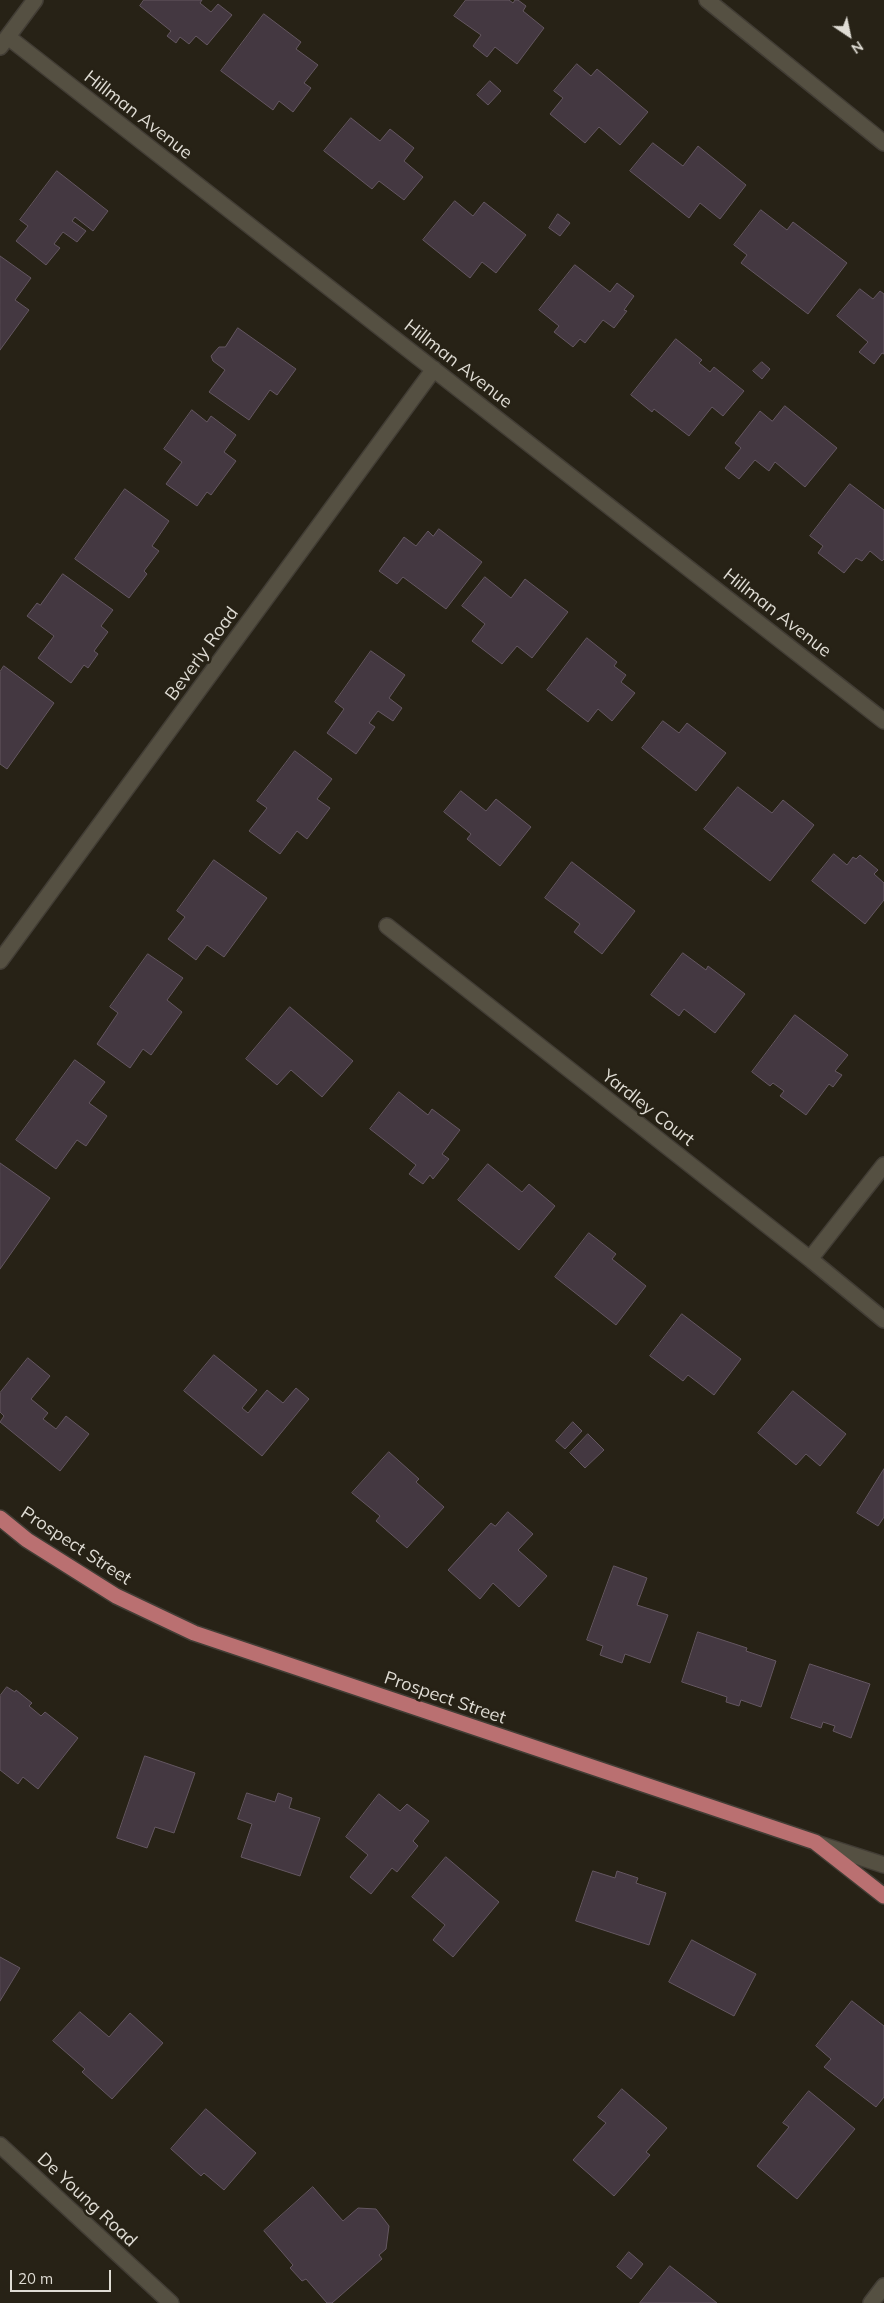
<!DOCTYPE html>
<html>
<head>
<meta charset="utf-8">
<style>
  body { margin:0 }
  #map { position:relative; width:884px; height:2303px; overflow:hidden; background:#272216; font-family:Mulish,sans-serif }
  canvas { display:block }
  .north { position:absolute; left:824px; top:10px; width:50px; height:50px; -webkit-text-stroke:4px #272216; paint-order:stroke; rotate:146deg; font-size:14px; font-weight:700; line-height:20px; text-align:center; color:#dfdcd4 }
  .north::after { content:''; display:block; margin:auto; width:18px; height:22px; background:#dfdcd4; clip-path:polygon(50% 0,100% 100%,50% 72%,0 100%) }
  .scale { position:absolute; left:10px; top:2270px; width:101px; height:22px; box-sizing:border-box; border:2px solid #dfdcd4; border-top:0; padding-left:6px; font-size:15px; line-height:18px; white-space:nowrap; color:#dfdcd4; -webkit-text-stroke:4px #272216; paint-order:stroke }
</style>
</head>
<body>
<div id="map">
<canvas width="884" height="2303"></canvas>
<div class="north">N</div>
<div class="scale">20 m</div>
</div>
<script>
const g = document.querySelector('canvas').getContext('2d');
g.lineJoin = 'round';
function paint(path, color) { g.fillStyle = color; g.fill(path, 'evenodd'); }
function stroke(path, color, width, dash) { g.strokeStyle = color; g.lineWidth = width; g.lineCap = dash ? 'butt' : 'round'; g.setLineDash(dash || []); g.stroke(path); }
function label(font, color, halo, rows, align = 'center') {
  g.font = font + ' Mulish,sans-serif'; g.lineWidth = 5; g.setLineDash([]); g.textBaseline = 'middle'; g.strokeStyle = halo; g.fillStyle = color; for (const [text, x, y, turn = 0] of rows) {
    g.save(); g.translate(x, y); g.rotate((+turn || 0) * Math.PI / 180); g.textAlign = isNaN(turn) ? turn : align; if (halo) g.strokeText(text, 0, 0); g.fillText(text, 0, 0); g.restore();
  }
}
const building = new Path2D(`
  M144,0H202L200,3L211,12L218,4L232,15L207,45L196,36L189,44L180,37L176,43L167,36L171,31L140,6Z
  M466,0H509L513,3L515,0H518L526,6L523,11L544,28L517,64L495,47L487,57L473,46L481,35L454,16Z
  M264,14L301,42L296,49L318,65L304,83L311,88L293,112L279,101L273,110L221,71Z
  M577,64L591,76L597,69L648,112L620,145L599,127L585,143L550,114L563,98L554,91Z
  M490,81L501,91L488,105L477,95Z
  M351,118L380,141L390,129L414,148L404,161L423,177L404,200L379,181L372,189L324,151Z
  M653,143L683,166L698,146L746,185L720,219L700,203L689,218L630,171Z
  M57,171L108,211L93,231L75,217L72,221L86,231L77,242L63,232L54,244L60,248L46,265L16,241L28,226L20,220Z
  M455,201L473,216L484,202L526,235L496,273L482,262L470,278L423,240Z
  M761,210L787,230L793,222L847,263L808,314L741,263L747,255L734,245Z
  M558,214L570,223L560,236L549,228Z
  M0,256L31,278L15,300L29,310L0,350Z
  M575,265L610,292L617,283L634,296L624,310L627,311L614,328L603,320L585,343L580,339L573,347L554,332L559,326L539,310Z
  M860,289L873,299L880,291L884,294V354L882,353L874,364L859,352L868,342L837,316Z
  M238,328L296,369L277,395L270,390L249,420L209,392L225,370L213,361L211,356L219,347H225Z
  M676,339L702,360L699,363L710,372L714,367L744,391L723,416L712,407L689,436L654,409L652,412L631,395Z
  M762,362L770,369L762,379L753,371Z
  M785,406L837,448L805,487L775,462L769,471L755,460L739,479L725,468L741,448L735,443L760,411L772,421Z
  M192,410L207,422L211,416L236,435L224,452L236,461L211,495L207,492L197,506L166,484L182,462L164,449Z
  M850,484L884,510V559L882,561L870,551L862,561L856,558L844,573L818,553L823,546L810,536Z
  M125,489L169,521L152,546L159,551L144,571L147,574L129,598L75,559Z
  M439,529L482,562L446,609L403,577L397,584L379,571L404,537L416,546L428,531L433,536Z
  M63,574L113,610L101,626L108,632L94,651L98,654L88,668L84,665L71,683L38,658L54,636L27,616L37,603L40,605Z
  M485,577L511,598L525,579L568,612L532,658L517,646L502,664L472,641L485,624L462,606Z
  M587,638L617,662L614,666L626,675L621,682L635,693L612,721L598,709L588,722L547,690Z
  M371,651L405,675L389,698L402,708L393,721L378,711L369,723L375,727L356,754L327,733L344,709L335,702Z
  M4,666L54,703L7,769L0,764V672Z
  M663,721L679,733L687,723L726,753L696,791L642,748Z
  M295,751L332,779L317,799L330,808L307,839L297,831L280,854L249,831L267,808L257,801Z
  M738,787L772,813L783,800L814,825L770,881L704,829Z
  M461,791L486,811L496,799L531,827L500,866L467,839L471,834L444,812Z
  M834,854L847,865L853,857L856,859L860,855L878,870L874,874L884,883V900L865,924L812,881Z
  M214,860L267,898L224,957L207,945L196,960L168,939L185,917L177,911Z
  M572,862L635,911L602,954L574,932L580,924L545,898Z
  M683,953L706,970L708,966L745,994L715,1033L684,1009L679,1016L651,995Z
  M148,954L183,978L167,1000L182,1012L151,1055L143,1049L130,1068L97,1044L118,1013L110,1007Z
  M290,1007L353,1061L322,1097L291,1070L277,1085L246,1059Z
  M795,1015L848,1055L835,1071L842,1075L833,1087L829,1084L806,1115L780,1096L784,1091L773,1083L770,1086L752,1072Z
  M75,1060L105,1082L89,1103L107,1116L86,1146L77,1140L56,1169L16,1140Z
  M399,1092L428,1115L432,1109L460,1130L442,1154L449,1159L433,1179L430,1175L423,1184L409,1174L416,1165L370,1129Z
  M0,1163L50,1198L0,1269Z
  M488,1164L522,1192L529,1184L555,1206L519,1250L458,1200Z
  M589,1233L616,1254L612,1259L646,1286L616,1325L555,1277Z
  M682,1314L741,1359L714,1395L688,1375L683,1381L650,1356Z
  M214,1355L257,1390L242,1408L248,1413L267,1390L283,1403L296,1388L309,1399L262,1456L184,1391Z
  M28,1358L50,1376L31,1399L48,1413L43,1419L56,1429L66,1416L89,1434L60,1471L0,1422L4,1416L0,1412V1393Z
  M793,1391L846,1434L820,1466L806,1454L796,1465L758,1433Z
  M573,1422L582,1431L565,1449L556,1441Z
  M588,1434L604,1450L585,1468L570,1453Z
  M389,1452L419,1479L416,1482L444,1507L407,1548L376,1521L380,1516L352,1493Z
  M884,1469V1517L878,1526L857,1513Z
  M508,1512L533,1534L518,1550L547,1576L519,1607L493,1583L480,1599L448,1570L491,1523L495,1526Z
  M614,1566L647,1578L637,1605L668,1615L650,1663L625,1654L622,1663L600,1655L603,1646L587,1640Z
  M698,1632L747,1648L746,1651L776,1661L761,1707L741,1700L739,1706L726,1702L727,1697L682,1682Z
  M810,1664L870,1684L851,1738L833,1731L835,1726L823,1722L821,1728L791,1718Z
  M7,1687L15,1692L16,1690L32,1703L29,1706L41,1716L45,1712L78,1738L38,1789L23,1777L18,1784L0,1770V1696Z
  M145,1756L195,1773L174,1833L155,1827L147,1848L117,1838Z
  M247,1793L275,1802L278,1793L292,1798L289,1808L320,1818L300,1876L241,1857L252,1824L238,1819Z
  M379,1794L400,1811L407,1804L429,1821L413,1841L418,1846L397,1872L392,1868L371,1894L350,1877L368,1855L346,1837Z
  M446,1857L499,1902L453,1957L433,1940L445,1925L412,1897Z
  M593,1871L615,1878L617,1871L638,1878L636,1883L666,1893L649,1945L576,1921Z
  M692,1940L756,1974L734,2016L669,1982Z
  M0,1957L20,1968L0,2001Z
  M852,2001L884,2026V2097L876,2107L824,2067L831,2059L816,2046Z
  M80,2012L109,2037L130,2013L163,2043L112,2099L82,2072L85,2069L53,2041Z
  M622,2089L667,2128L646,2152L650,2155L614,2196L573,2160L606,2123L598,2117Z
  M809,2091L855,2129L797,2199L757,2166L789,2127L783,2123Z
  M206,2109L256,2153L224,2190L204,2173L201,2176L171,2149Z
  M313,2187L343,2221L358,2208L376,2209L389,2226L386,2249L379,2255L382,2259L332,2303H327L306,2279L302,2281L290,2268L293,2265L264,2231Z
  M629,2252L643,2264L631,2279L617,2267Z
  M670,2266L717,2303H640Z`);
paint(building, '#443841');
stroke(building, '#645761', 1);
const minor = new Path2D(`
  M707,0L884,143
  M8,37L884,721
  M0,47L35,0
  M387,926L810,1259L884,1320
  M0,961L434,369
  M810,1259L884,1165
  M819,1844L884,1865
  M0,2145L171,2303
  M871,2303L884,2286`);
const major = new Path2D(`
  M0,1518L27,1540L116,1596L194,1633L815,1842L884,1896`);
stroke(minor, '#423d35', 18);
stroke(major, '#423d35', 18);
stroke(minor, '#555042', 15);
stroke(major, '#ba7071', 15);
label('18px', '#dfdcd4', '#272216', [
  ["Hillman Avenue",138,115,38],
  ["Hillman Avenue",458,364,38],
  ["Hillman Avenue",777,613,38],
  ["Beverly Road",202,654,-54],
  ["Yardley Court",648,1108,38],
  ["Prospect Street",76,1546,33],
  ["Prospect Street",445,1698,19],
  ["De Young Road",87,2200,43]
]);
</script>
</body>
</html>
